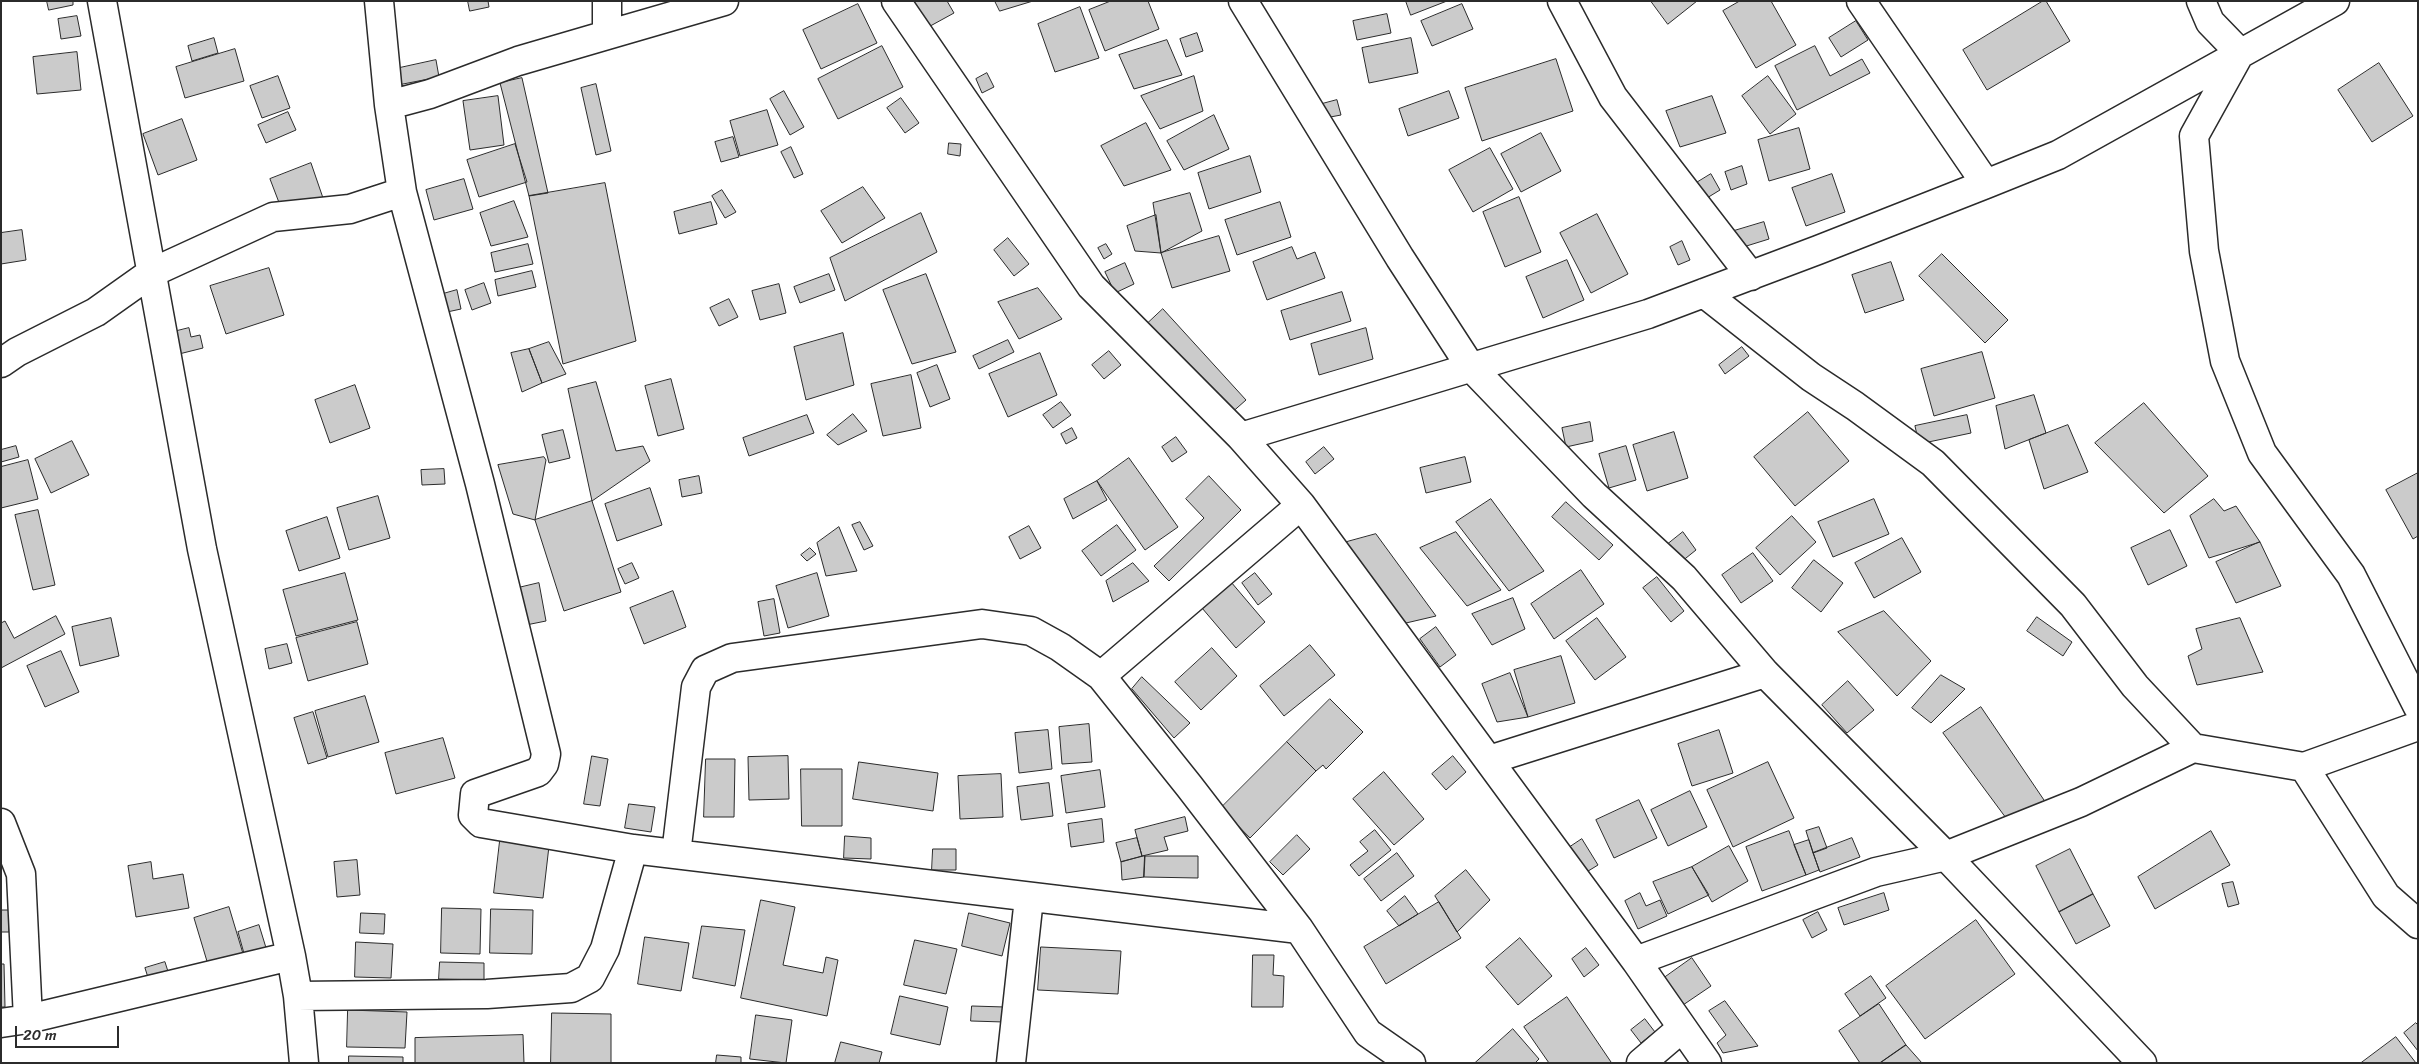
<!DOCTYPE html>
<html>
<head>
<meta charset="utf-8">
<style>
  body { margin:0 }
  #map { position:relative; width:2419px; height:1064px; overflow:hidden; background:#fff; font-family:Sriracha,sans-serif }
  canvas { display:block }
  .frame { position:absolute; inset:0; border:2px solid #2b2b2b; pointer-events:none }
  .scale { position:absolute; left:15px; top:1026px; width:104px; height:22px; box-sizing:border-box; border:2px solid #2b2b2b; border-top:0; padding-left:6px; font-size:15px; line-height:18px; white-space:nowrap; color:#2b2b2b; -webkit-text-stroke:4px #fff; paint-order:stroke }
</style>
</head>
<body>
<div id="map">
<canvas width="2419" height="1064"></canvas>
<div class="frame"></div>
<div class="scale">20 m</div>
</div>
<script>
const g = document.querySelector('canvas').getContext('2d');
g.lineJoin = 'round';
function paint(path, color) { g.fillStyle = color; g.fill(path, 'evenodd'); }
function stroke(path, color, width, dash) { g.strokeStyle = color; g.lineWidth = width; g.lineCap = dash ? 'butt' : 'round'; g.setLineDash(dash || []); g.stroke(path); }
const building = new Path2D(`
  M47,1H73V5L49,10Z
  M468,1H488L489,7L470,11Z
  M912,1H947L954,13L923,30Z
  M995,1H1033L1000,11Z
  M1111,1H1148L1159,29L1105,51L1089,10Z
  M1406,1H1447L1411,15Z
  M1651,1H1697L1668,24Z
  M1740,1H1771L1796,45L1756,68L1723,11Z
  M2043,1H2046L2070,41L1987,90L1963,50Z
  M858,4L877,43L821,69L803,30Z
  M1462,4L1473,29L1432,46L1421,21Z
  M1080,7L1099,58L1055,72L1038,24Z
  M1387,14L1391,33L1357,40L1353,21Z
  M77,16L81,36L61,39L58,19Z
  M1856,21L1868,40L1841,57L1829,38Z
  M1197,33L1203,51L1186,57L1180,39Z
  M214,38L218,53L192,61L188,46Z
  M1411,38L1418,73L1369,83L1362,48Z
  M1167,40L1182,75L1134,89L1119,55Z
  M882,46L903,87L838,119L818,79Z
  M1815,46L1830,76L1862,59L1870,73L1797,110L1775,66Z
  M235,49L244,81L185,98L176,67Z
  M77,52L81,90L37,94L33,57Z
  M1556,59L1573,111L1482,141L1465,88Z
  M436,60L439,77L398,85L395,69Z
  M2379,63L2413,116L2372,142L2338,90Z
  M987,73L994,87L982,93L976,79Z
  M278,76L290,108L262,118L250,86Z
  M1194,76L1203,111L1160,129L1141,96Z
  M1768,76L1796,114L1770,134L1742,96Z
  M522,78L548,193L529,196L500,83Z
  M596,84L611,151L596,155L581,88Z
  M784,91L804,127L790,135L770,99Z
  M1449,91L1459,118L1408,136L1399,109Z
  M498,96L504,145L470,150L463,101Z
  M1712,96L1726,133L1680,147L1666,111Z
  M901,98L919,123L905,133L887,108Z
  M1337,100L1341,115L1325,118L1322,104Z
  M767,110L778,145L740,156L730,121Z
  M288,112L296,130L266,143L258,125Z
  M1214,115L1229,149L1184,170L1167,141Z
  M182,119L197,160L158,175L143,134Z
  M1146,123L1171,170L1124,186L1101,146Z
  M1799,128L1810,169L1769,181L1758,140Z
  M1541,133L1561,171L1521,192L1501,154Z
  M733,137L739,157L721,162L715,142Z
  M949,143L961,144L960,156L948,154Z
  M515,144L527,182L479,197L467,160Z
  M791,147L803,174L794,178L781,152Z
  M1490,148L1513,189L1473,212L1449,170Z
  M1250,156L1261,192L1209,209L1198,173Z
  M311,163L323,198L283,213L270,179Z
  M1742,166L1747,184L1731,190L1725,172Z
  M1711,174L1720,190L1702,201L1693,185Z
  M1832,174L1845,212L1806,226L1792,188Z
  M464,179L473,209L434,220L426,190Z
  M605,183L636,341L563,364L529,196Z
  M863,187L885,218L842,243L821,211Z
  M722,190L736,212L725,218L712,196Z
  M1190,193L1202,231L1161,253L1153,203Z
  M1519,197L1541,252L1505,267L1483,212Z
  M514,201L528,237L491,246L480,213Z
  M711,202L717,224L679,234L674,212Z
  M1280,202L1291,237L1237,255L1225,220Z
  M921,213L937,252L845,301L830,258Z
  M1597,214L1628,274L1591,293L1560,233Z
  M1156,215L1161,253L1135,251L1127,226Z
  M1764,222L1769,239L1740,248L1734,231Z
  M22,230L26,260L1,264V233Z
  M1219,236L1230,271L1172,288L1161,253Z
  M1008,238L1029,264L1014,276L994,250Z
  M1682,241L1690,260L1678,265L1670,247Z
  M528,244L533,264L495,272L491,253Z
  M1106,244L1112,254L1104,259L1098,248Z
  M1292,247L1297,259L1315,252L1325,278L1267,300L1253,262Z
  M1942,254L2008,320L1985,343L1919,276Z
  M1567,260L1584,300L1543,318L1526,277Z
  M1891,262L1904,300L1865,313L1852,275Z
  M1125,263L1134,284L1115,293L1105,272Z
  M269,268L284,315L226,334L210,286Z
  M532,271L536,287L498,296L495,280Z
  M829,274L835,290L800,303L794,287Z
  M926,274L956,352L912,364L883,290Z
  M484,283L491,303L472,310L465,290Z
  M779,284L786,313L760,320L752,291Z
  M1038,288L1062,319L1019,339L998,302Z
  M457,290L461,309L447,312L443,294Z
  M1342,292L1351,321L1290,340L1281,311Z
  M729,299L738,317L719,326L710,308Z
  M1163,309L1246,400L1229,415L1147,324Z
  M189,328L191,337L200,335L203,348L179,354L173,332Z
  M1366,328L1373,359L1319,375L1311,344Z
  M843,333L854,385L806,400L794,347Z
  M1008,340L1014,352L979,369L973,356Z
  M549,342L566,374L542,383L529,349Z
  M1742,347L1749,356L1725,374L1719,365Z
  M529,349L542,383L522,392L511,353Z
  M1109,351L1121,365L1104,379L1092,365Z
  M1982,352L1995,398L1934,416L1921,369Z
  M1040,353L1057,395L1008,417L989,374Z
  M937,365L950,399L930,407L917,373Z
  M911,375L921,428L883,436L871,384Z
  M671,379L684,429L658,436L645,386Z
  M596,382L616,451L643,446L650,461L592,501L568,389Z
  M355,385L370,428L330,443L315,400Z
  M2034,395L2046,433L2005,449L1996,406Z
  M1061,402L1071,415L1053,428L1043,415Z
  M2144,403L2208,476L2164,513L2095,443Z
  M1808,412L1849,461L1795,506L1754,457Z
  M853,414L867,431L838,445L827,435Z
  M807,415L814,433L749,456L743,438Z
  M1967,415L1971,433L1919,444L1915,426Z
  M1590,422L1593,441L1566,447L1562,428Z
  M2068,425L2088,472L2044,489L2029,440Z
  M1072,428L1077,438L1066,444L1061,434Z
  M563,430L570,458L549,463L542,435Z
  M1674,432L1688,478L1647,491L1633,445Z
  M1176,437L1187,452L1172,462L1162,447Z
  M72,441L89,475L51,493L35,459Z
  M16,446L19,457L1,462V450Z
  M1626,446L1636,480L1609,488L1599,454Z
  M1324,447L1334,459L1315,474L1306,462Z
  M544,457L546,460L535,520L513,514L498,465Z
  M1465,457L1471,482L1426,493L1420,468Z
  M1129,458L1178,527L1145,550L1097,481Z
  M28,460L38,499L1,508V467Z
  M444,469L445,484L422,485L421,470Z
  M2418,473V536L2413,539L2386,490Z
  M699,476L702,493L682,497L679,480Z
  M1209,476L1241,510L1169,581L1154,566L1204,518L1186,499Z
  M1097,481L1107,500L1073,519L1064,499Z
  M650,488L662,525L617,541L605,504Z
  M378,496L390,538L349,550L337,508Z
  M1491,499L1544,571L1509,591L1456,522Z
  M1874,499L1889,534L1833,557L1818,522Z
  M2214,499L2224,511L2236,506L2260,542L2209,558L2190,516Z
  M592,501L621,592L564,611L535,520Z
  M1566,502L1613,545L1599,560L1552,517Z
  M38,510L55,585L33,590L15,515Z
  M1792,516L1816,542L1780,575L1756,548Z
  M327,517L340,558L299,571L286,531Z
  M860,522L873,546L864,550L852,525Z
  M1117,525L1136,550L1101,576L1082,551Z
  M1029,526L1041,548L1020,559L1009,537Z
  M839,527L857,571L826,576L817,543Z
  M2170,530L2187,566L2148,585L2131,548Z
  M1456,532L1501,590L1467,606L1420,548Z
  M1683,532L1696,550L1681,562L1668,544Z
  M1376,534L1436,616L1406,623L1343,543Z
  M1902,538L1921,572L1874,598L1855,563Z
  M2260,542L2281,586L2236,603L2216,562Z
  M810,548L816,554L807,561L801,555Z
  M1753,553L1773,581L1741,603L1722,575Z
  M1814,560L1843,583L1821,612L1792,588Z
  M632,563L639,578L625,584L618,569Z
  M1133,563L1149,581L1113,602L1106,581Z
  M1581,570L1604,604L1554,639L1531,604Z
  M345,573L358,620L296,636L283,590Z
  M817,573L829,616L788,628L776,586Z
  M1255,573L1272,594L1258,605L1242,583Z
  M1657,577L1684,611L1671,622L1643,588Z
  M1231,582L1265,622L1236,648L1202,608Z
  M539,583L546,621L526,625L518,588Z
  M673,591L686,627L644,644L630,608Z
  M1513,598L1525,629L1492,645L1472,614Z
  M774,599L780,633L764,636L758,602Z
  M1884,611L1931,661L1897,696L1838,632Z
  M56,616L65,634L1,668V623L5,621L14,638Z
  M2037,617L2072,642L2063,656L2027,631Z
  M111,618L119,656L80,666L72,627Z
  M1597,618L1626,657L1595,680L1566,641Z
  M2240,618L2263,672L2197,685L2188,656L2202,649L2196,629Z
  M357,622L368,664L308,681L296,638Z
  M1436,627L1456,655L1440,667L1420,639Z
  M287,644L292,663L269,669L265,649Z
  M1310,645L1335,675L1284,716L1260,686Z
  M1212,648L1237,676L1201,710L1175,682Z
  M61,651L79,692L45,707L27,666Z
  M1561,656L1575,703L1528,717L1514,670Z
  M1510,673L1528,717L1497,722L1482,684Z
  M1941,675L1965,689L1931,723L1912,708Z
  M1142,677L1190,723L1174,738L1132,689Z
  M1848,681L1874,710L1847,733L1822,705Z
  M365,696L379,742L328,757L315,711Z
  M1330,699L1363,732L1326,769L1323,765L1316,771L1287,742Z
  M1981,707L2046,803L2006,818L1943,733Z
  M313,712L327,758L308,764L294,718Z
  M1089,724L1092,762L1062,764L1059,727Z
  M1048,730L1052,769L1019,773L1015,733Z
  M1719,730L1733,773L1692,786L1678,744Z
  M443,738L455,778L396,794L385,753Z
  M1287,742L1316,771L1250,838L1221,808Z
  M592,756L608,759L600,806L584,804Z
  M788,756L789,799L749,800L748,757Z
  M1453,756L1466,772L1446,790L1432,774Z
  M706,759H735L734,817H704Z
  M859,762L938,773L933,811L853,799Z
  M1768,762L1794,818L1733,847L1707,790Z
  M801,769H842V826H802Z
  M1100,770L1105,807L1066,813L1061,776Z
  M1384,772L1424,819L1394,845L1353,799Z
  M1001,774L1003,817L960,819L958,776Z
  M1049,783L1053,816L1021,820L1017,787Z
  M1690,791L1707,827L1668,846L1651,810Z
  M1639,800L1657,838L1614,858L1596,820Z
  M629,804L655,807L651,832L625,828Z
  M1185,817L1188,831L1164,837L1168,850L1142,856L1135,830Z
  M1102,819L1104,842L1071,847L1068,824Z
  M1819,827L1827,848L1813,853L1806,831Z
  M1375,830L1391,850L1359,876L1350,865L1368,851L1360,842Z
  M1789,831L1806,875L1762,891L1746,847Z
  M2211,831L2230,865L2155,909L2138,877Z
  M1297,835L1310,849L1283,875L1270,862Z
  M845,836L871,838V859L844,858Z
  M1137,838L1142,856L1121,862L1116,843Z
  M1852,838L1860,857L1820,872L1813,853Z
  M1582,839L1598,865L1580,876L1564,851Z
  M1809,840L1819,870L1806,875L1794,845Z
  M500,841L549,846L543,898L494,893Z
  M1729,846L1748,881L1712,902L1692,867Z
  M933,849H956V870H932Z
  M2070,849L2093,894L2059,912L2036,866Z
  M1397,853L1414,876L1381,901L1364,879Z
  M1145,856H1198V878L1144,877Z
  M1145,856L1144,877L1122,880L1121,862Z
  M357,860L360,895L337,897L334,862Z
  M151,862L153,879L183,874L189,908L136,917L128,866Z
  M1692,867L1709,895L1668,914L1653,882Z
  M1466,870L1490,900L1457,932L1435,896Z
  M2233,882L2239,904L2228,907L2222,884Z
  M1640,893L1646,906L1660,900L1667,916L1638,929L1625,901Z
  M1884,893L1889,910L1844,925L1838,908Z
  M2093,894L2110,926L2076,944L2059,912Z
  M1405,896L1418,914L1399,926L1387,911Z
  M761,900L795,907L783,965L823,973L826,957L838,960L827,1016L741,998Z
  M1439,902L1461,938L1386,984L1364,947Z
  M229,907L244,957L209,968L194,918Z
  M442,908L481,909L480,954L441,953Z
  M491,909L533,910L532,954L490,953Z
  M1,910H9V932H1Z
  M1818,912L1827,930L1812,938L1803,920Z
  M361,913L385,914L384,934L360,933Z
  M969,913L1010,923L1002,956L962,946Z
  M1976,920L2015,974L1925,1039L1886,986Z
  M259,925L267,951L245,957L238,932Z
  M702,926L745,930L735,986L693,978Z
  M645,937L689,943L681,991L638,984Z
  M1520,938L1552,976L1518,1005L1486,967Z
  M915,940L957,949L946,994L904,985Z
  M356,942L393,944L391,978L355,977Z
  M1041,947L1121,951L1118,994L1038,990Z
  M1586,948L1599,965L1584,977L1572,959Z
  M1253,955H1274L1273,975L1284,976L1283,1007H1252Z
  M1692,958L1711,986L1683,1005L1664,978Z
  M165,962L171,981L151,987L145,968Z
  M440,962L484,963V980L439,979Z
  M1,964H4L5,1007H1Z
  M1871,976L1886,998L1860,1016L1845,994Z
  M900,996L948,1007L940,1045L891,1034Z
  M1567,997L1611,1062L1610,1063H1549L1524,1027Z
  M1725,1001L1758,1046L1723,1053L1717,1043L1726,1035L1709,1011Z
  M1879,1004L1906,1045L1880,1063H1860L1839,1031Z
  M972,1006L1005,1007L1004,1022L971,1021Z
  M348,1010L407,1012L405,1048L347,1047Z
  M552,1013L611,1014V1063H551Z
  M756,1015L792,1020L786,1063L750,1059Z
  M1645,1019L1655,1032L1641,1043L1631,1030Z
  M2416,1023L2418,1025V1051L2404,1033Z
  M1513,1029L1539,1059L1535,1063H1475Z
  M523,1035L524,1063H415V1038Z
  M2396,1037L2416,1063H2361Z
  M841,1042L882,1052L879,1063H835Z
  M1906,1045L1922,1063H1880Z
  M717,1055L741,1057V1063H716Z
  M349,1056L403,1057V1063H349Z`);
paint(building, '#cbcbcb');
stroke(building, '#2b2b2b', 1);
const minor = new Path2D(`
  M102,1L202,549L291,956L298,996L304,1063
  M379,1L389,105L402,192L480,484L546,754L544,764L538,772L475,794L473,815L481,823L633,849L1299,929
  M607,1V35L724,1
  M896,1L1091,286L1241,437L1301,505L1636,961L1707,1063
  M1243,1L1400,258L1470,366L1594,495L1684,578L1765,673L1946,856L1876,872L1636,961
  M1562,1L1613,97L1751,276
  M1861,1L1986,184
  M2201,1L2210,22L2240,53
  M2240,53L2194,136L2204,251L2225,361L2262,453L2351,575L2418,707
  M389,105L430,94L518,61L607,35
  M1704,293L1811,377L1855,406L1933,463L2073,605L2135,686L2193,748
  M1,363L17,352L96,312L151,273L273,217L350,209L402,192
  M1241,437L1648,314L1818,250L1986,184L2058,155L2335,1
  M1101,676L1301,505
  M1489,760L1765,673
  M2304,767L2386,896L2418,924
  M1,823L21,874L28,1019
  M676,854L696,687L705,670L732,658L982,624L1031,631L1060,647L1101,676L1189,786L1299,929L1368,1033L1411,1063
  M298,996L487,994L571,988L590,978L605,949L633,849
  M1,1023L28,1019L291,956
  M1011,1063L1029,898
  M1641,1063L1682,1028
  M2142,1063L1946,856L2081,802L2193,748L2304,767L2418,726`);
stroke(minor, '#2b2b2b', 31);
stroke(minor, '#fff', 28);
</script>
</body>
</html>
